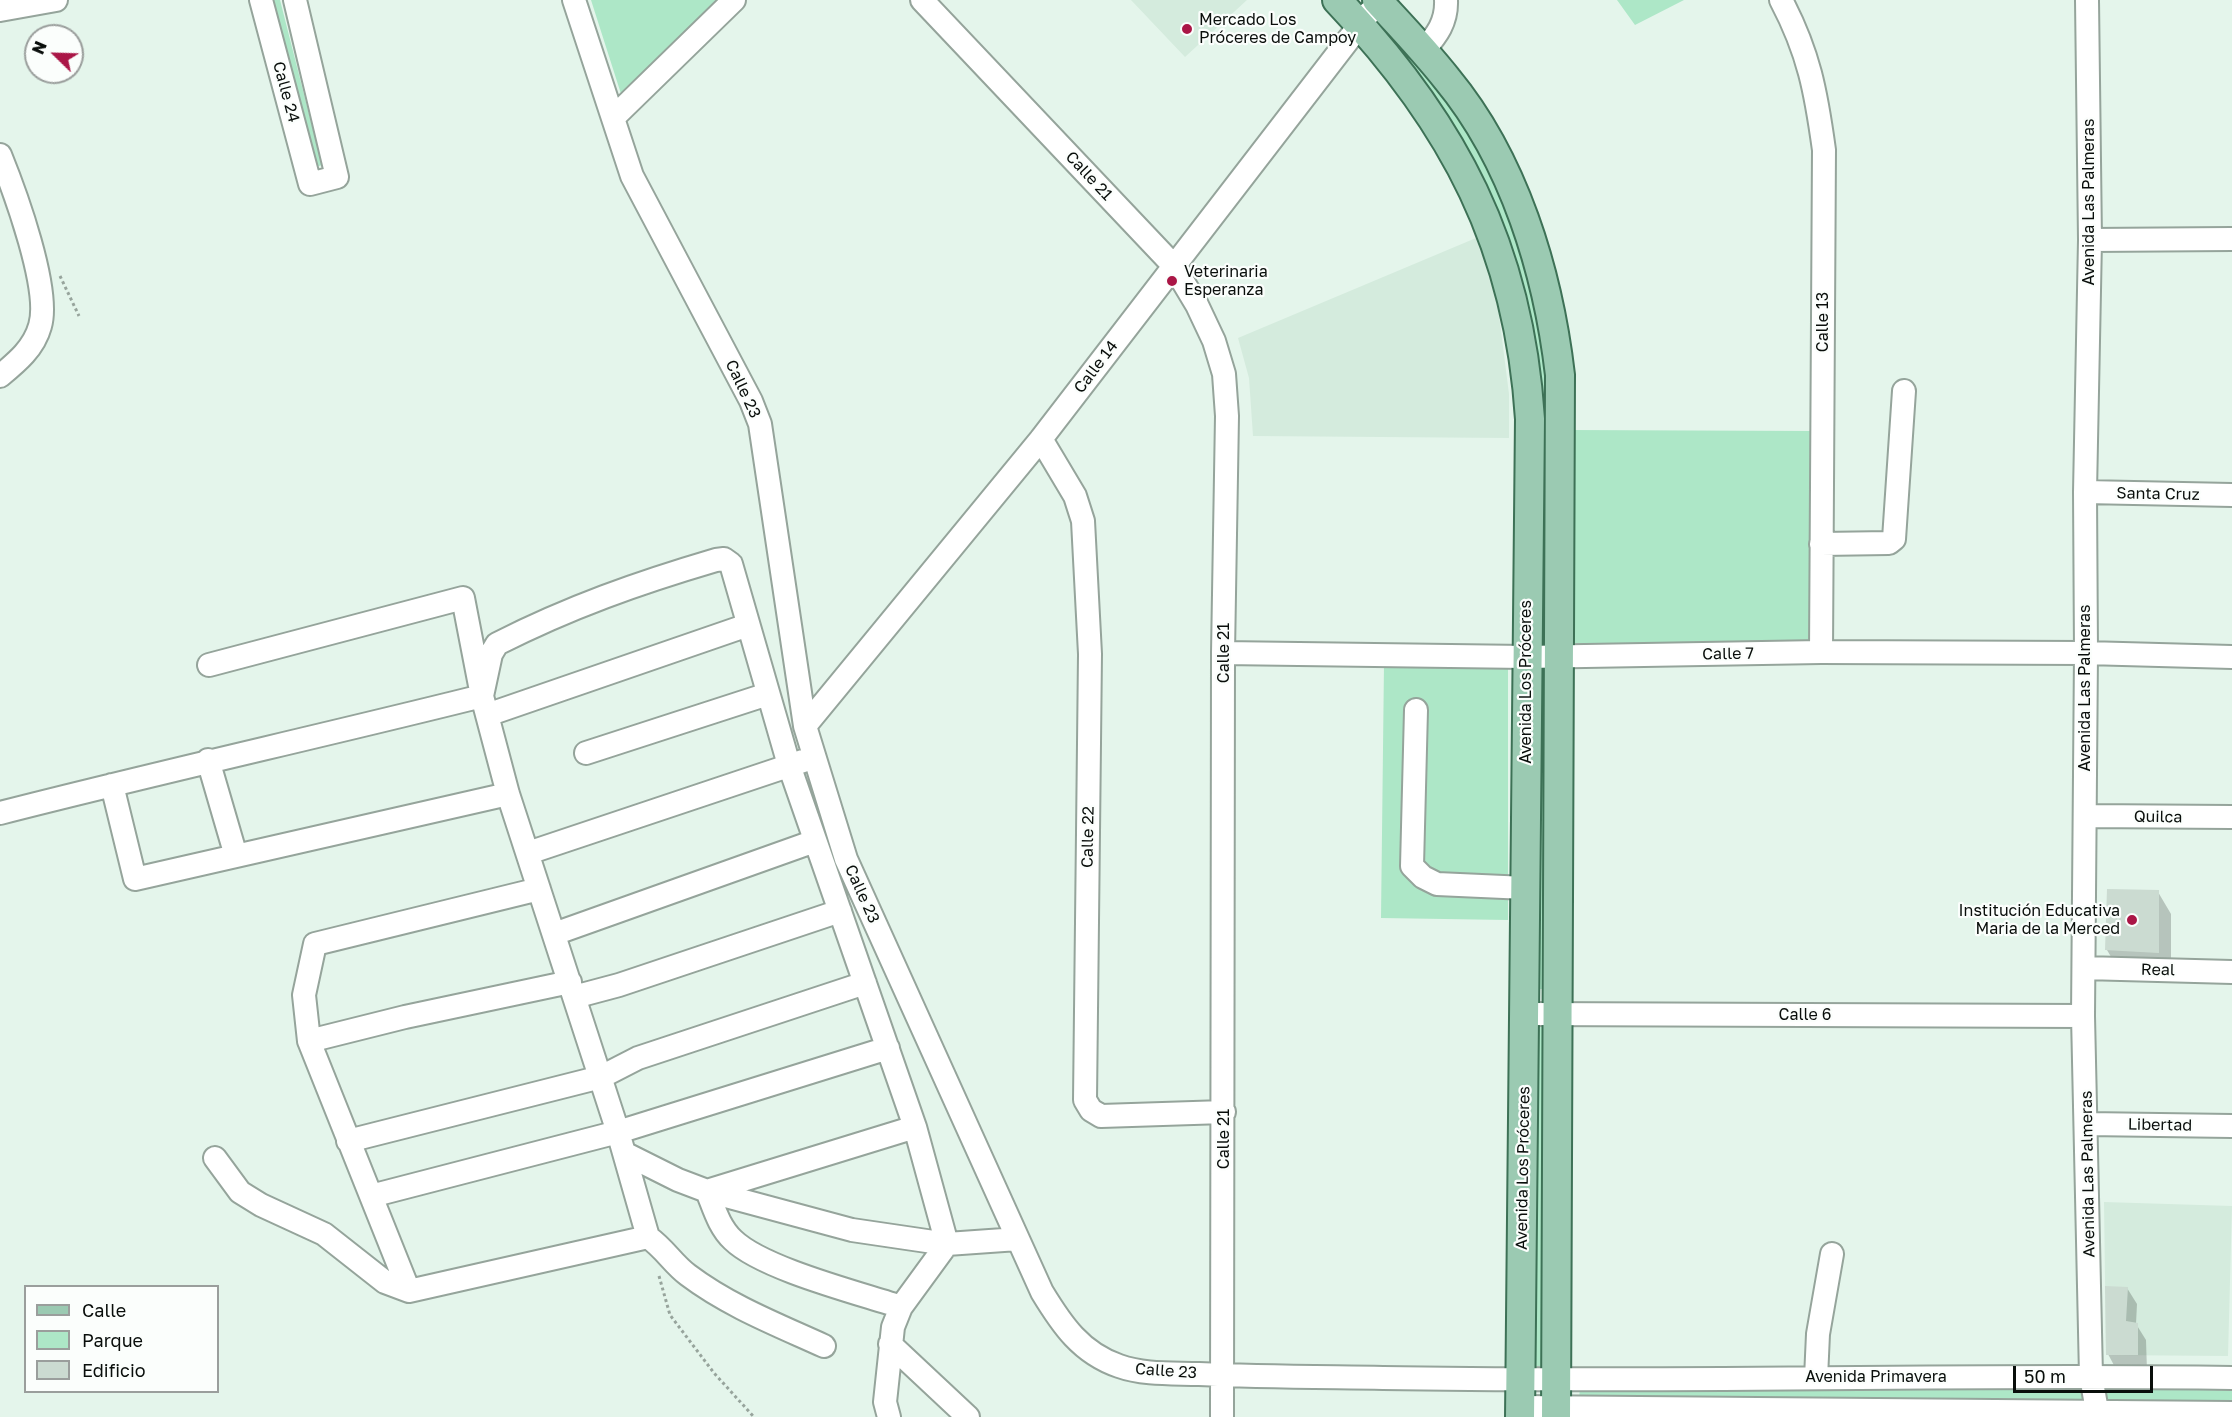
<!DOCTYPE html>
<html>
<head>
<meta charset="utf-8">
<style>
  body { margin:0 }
  #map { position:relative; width:2232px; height:1417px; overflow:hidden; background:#e4f5eb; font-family:"Golos Text",sans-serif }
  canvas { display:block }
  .legend { position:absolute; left:24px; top:1285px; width:195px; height:108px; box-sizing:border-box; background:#fbfefc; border:2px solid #9a9e9c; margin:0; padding:8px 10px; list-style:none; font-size:18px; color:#090e0b }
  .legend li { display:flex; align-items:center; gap:12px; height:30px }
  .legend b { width:30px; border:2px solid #9a9e9c }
  .north { position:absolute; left:24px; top:24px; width:60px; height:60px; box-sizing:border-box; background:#fbfefc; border:2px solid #9a9e9c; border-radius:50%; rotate:293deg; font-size:16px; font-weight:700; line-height:24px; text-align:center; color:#090e0b }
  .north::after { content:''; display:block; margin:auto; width:21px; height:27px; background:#aa1646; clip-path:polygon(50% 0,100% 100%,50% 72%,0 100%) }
  .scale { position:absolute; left:2013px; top:1366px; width:140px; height:27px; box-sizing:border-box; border:3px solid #090e0b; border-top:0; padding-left:8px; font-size:18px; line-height:21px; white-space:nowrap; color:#090e0b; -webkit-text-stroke:4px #fbfefc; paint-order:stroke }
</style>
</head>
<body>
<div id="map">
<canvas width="2232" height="1417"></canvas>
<ul class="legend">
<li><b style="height:8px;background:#9bcab2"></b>Calle</li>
<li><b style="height:16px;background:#ade7c7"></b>Parque</li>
<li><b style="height:16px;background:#cbdbd1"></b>Edificio</li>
</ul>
<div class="north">N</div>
<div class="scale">50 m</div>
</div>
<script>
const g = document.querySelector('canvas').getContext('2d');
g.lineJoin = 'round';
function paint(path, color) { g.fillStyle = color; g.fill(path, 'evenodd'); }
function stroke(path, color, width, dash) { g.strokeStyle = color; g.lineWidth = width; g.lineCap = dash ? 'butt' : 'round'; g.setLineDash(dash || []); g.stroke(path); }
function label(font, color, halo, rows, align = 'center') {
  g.font = font + ' "Golos Text",sans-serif'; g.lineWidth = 4.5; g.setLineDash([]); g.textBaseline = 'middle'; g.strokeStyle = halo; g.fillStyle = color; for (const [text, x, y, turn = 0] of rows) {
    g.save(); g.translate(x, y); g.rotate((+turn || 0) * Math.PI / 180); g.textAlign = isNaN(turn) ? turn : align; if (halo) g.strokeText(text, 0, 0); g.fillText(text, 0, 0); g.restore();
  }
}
paint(new Path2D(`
  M1131,0H1247L1185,57Z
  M1476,238L1491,277L1498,307L1509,394V438L1253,436L1249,378L1238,338Z
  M2104,1202L2232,1206L2228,1356L2106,1355Z`), '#d4ebdd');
paint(new Path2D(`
  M267,0H280L322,165L310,169Z
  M591,0H724L622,97Z
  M1617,0H1684L1635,25Z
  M1379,14L1471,128L1524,241L1545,333L1551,645L1538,650L1518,294L1373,29Z
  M1569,430L1812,431L1809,644L1566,649Z
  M1384,664L1508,665V920L1381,918Z
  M1544,676L1550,680L1549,989H1534L1535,678Z
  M1539,1025H1546L1544,1366L1532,1367L1534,1032Z
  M1580,1387L2232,1389V1403L1579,1400Z`), '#ade7c7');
paint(new Path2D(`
  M2158,892L2171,914V974L2120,972L2107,950Z
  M2127,1288L2137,1304L2136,1324L2146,1340L2147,1371H2117L2108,1354Z`), '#0003');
paint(new Path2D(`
  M2107,889L2159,890V953L2105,950Z
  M2105,1286L2128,1287L2126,1321L2138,1323V1355H2106Z`), '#cbdbd1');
const minor = new Path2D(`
  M261,0L310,184L337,177L295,0
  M574,0L632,176L751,401L760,424L805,726L846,859L1042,1292C1062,1325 1081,1353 1119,1366C1144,1375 1173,1373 1199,1374C1260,1377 1322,1377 1383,1378C1666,1383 1949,1374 2232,1378
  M922,0L1173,265L1197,305L1214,341L1224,374L1227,416L1223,653L1222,1417
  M1781,0C1809,53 1816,92 1824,150L1821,652
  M2087,0L2090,240L2085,492L2086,653L2083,1016L2091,1376L2098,1417
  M0,10L56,0
  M1423,51C1437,35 1447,22 1446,0
  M614,117L734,0
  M0,155C15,192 51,290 40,326C34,348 17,362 0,376
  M2090,240L2232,239
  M1041,439L1075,496L1083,521L1090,654L1085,1100L1091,1110L1101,1116L1224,1112
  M2085,492L2232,495
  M1821,544L1889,543L1894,539L1904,391
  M1223,653L1526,657L1821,652L2086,653L2232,657
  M209,665L463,598L482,696L508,794L618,1132L648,1237C665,1249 673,1264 688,1275C729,1306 778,1325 824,1346
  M1416,710L1412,866L1423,877L1437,884L1526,888
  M487,715L748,625
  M805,726L1041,439L1369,13
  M586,753L768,694
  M208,760L236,856
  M112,785L135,879L508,794
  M0,813C160,772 322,736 482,696L491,654L497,644C570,607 638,583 716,560L724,559L731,564L789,765L915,1127L947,1244L901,1307L893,1327L885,1402L889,1417
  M2085,816L2232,817
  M528,853L803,761
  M554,934L815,841
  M2084,968L2232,972
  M574,997L619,985L840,911
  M1526,1014L2083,1016
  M309,1041L405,1017L570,982
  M2087,1124L2232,1126
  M348,1141L601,1077L638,1058L865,983
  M624,1153L678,1180L707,1191L852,1230L947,1244L1018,1239
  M215,1158L240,1192L261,1205L324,1234L385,1282L409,1291L648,1237
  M371,1196L618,1132L888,1048
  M409,1291L309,1041L304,995L315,944L539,889
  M901,1307C859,1293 763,1269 733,1240C719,1227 714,1208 707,1191L915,1127
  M890,1344L968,1417
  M1816,1378L1818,1334L1832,1254
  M1520,1407L2232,1413`);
const major = new Path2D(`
  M1337,0C1454,123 1519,247 1530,419L1520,1417
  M1377,0C1401,26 1425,51 1447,79C1514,160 1548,272 1560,375L1556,1417`);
stroke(minor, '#95a49b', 26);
stroke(major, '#3d7156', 32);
stroke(new Path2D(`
  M60,276L79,316
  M659,1276L670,1315L714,1373L754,1417`), '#97a49c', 3, [3, 3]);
stroke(minor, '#fff', 22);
stroke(major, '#9bcab2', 28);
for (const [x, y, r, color] of [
  [1187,29,6,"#aa1646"],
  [1172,281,6,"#aa1646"],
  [2132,920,6,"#aa1646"]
]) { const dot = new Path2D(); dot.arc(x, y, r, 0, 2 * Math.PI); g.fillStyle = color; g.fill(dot); stroke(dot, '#fbfefc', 2); }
label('16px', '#090e0b', '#fbfefc', [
  ["Mercado Los",1199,20],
  ["Próceres de Campoy",1199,38],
  ["Veterinaria",1184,272],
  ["Esperanza",1184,290],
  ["Institución Educativa",2120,911,"right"],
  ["Maria de la Merced",2120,929,"right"]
], 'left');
label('16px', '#090e0b', '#fbfefc', [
  ["Calle 24",286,92,75],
  ["Calle 21",1089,176,47],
  ["Avenida Las Palmeras",2089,202,-90],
  ["Calle 13",1823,322,-90],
  ["Calle 14",1096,367,-53],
  ["Calle 23",743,389,65],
  ["Santa Cruz",2158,494,1],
  ["Calle 21",1224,653,-90],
  ["Calle 7",1728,654,-1],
  ["Avenida Los Próceres",1526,682,-90],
  ["Avenida Las Palmeras",2085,688,-90],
  ["Quilca",2158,817,1],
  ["Calle 22",1088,837,-89],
  ["Calle 23",862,894,66],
  ["Real",2158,970,1],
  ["Calle 6",1805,1015],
  ["Libertad",2160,1125,1],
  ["Calle 21",1224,1139,-90],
  ["Avenida Los Próceres",1523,1168,-89],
  ["Avenida Las Palmeras",2088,1174,-91],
  ["Calle 23",1166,1371,4],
  ["Avenida Primavera",1876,1377]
]);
</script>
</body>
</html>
